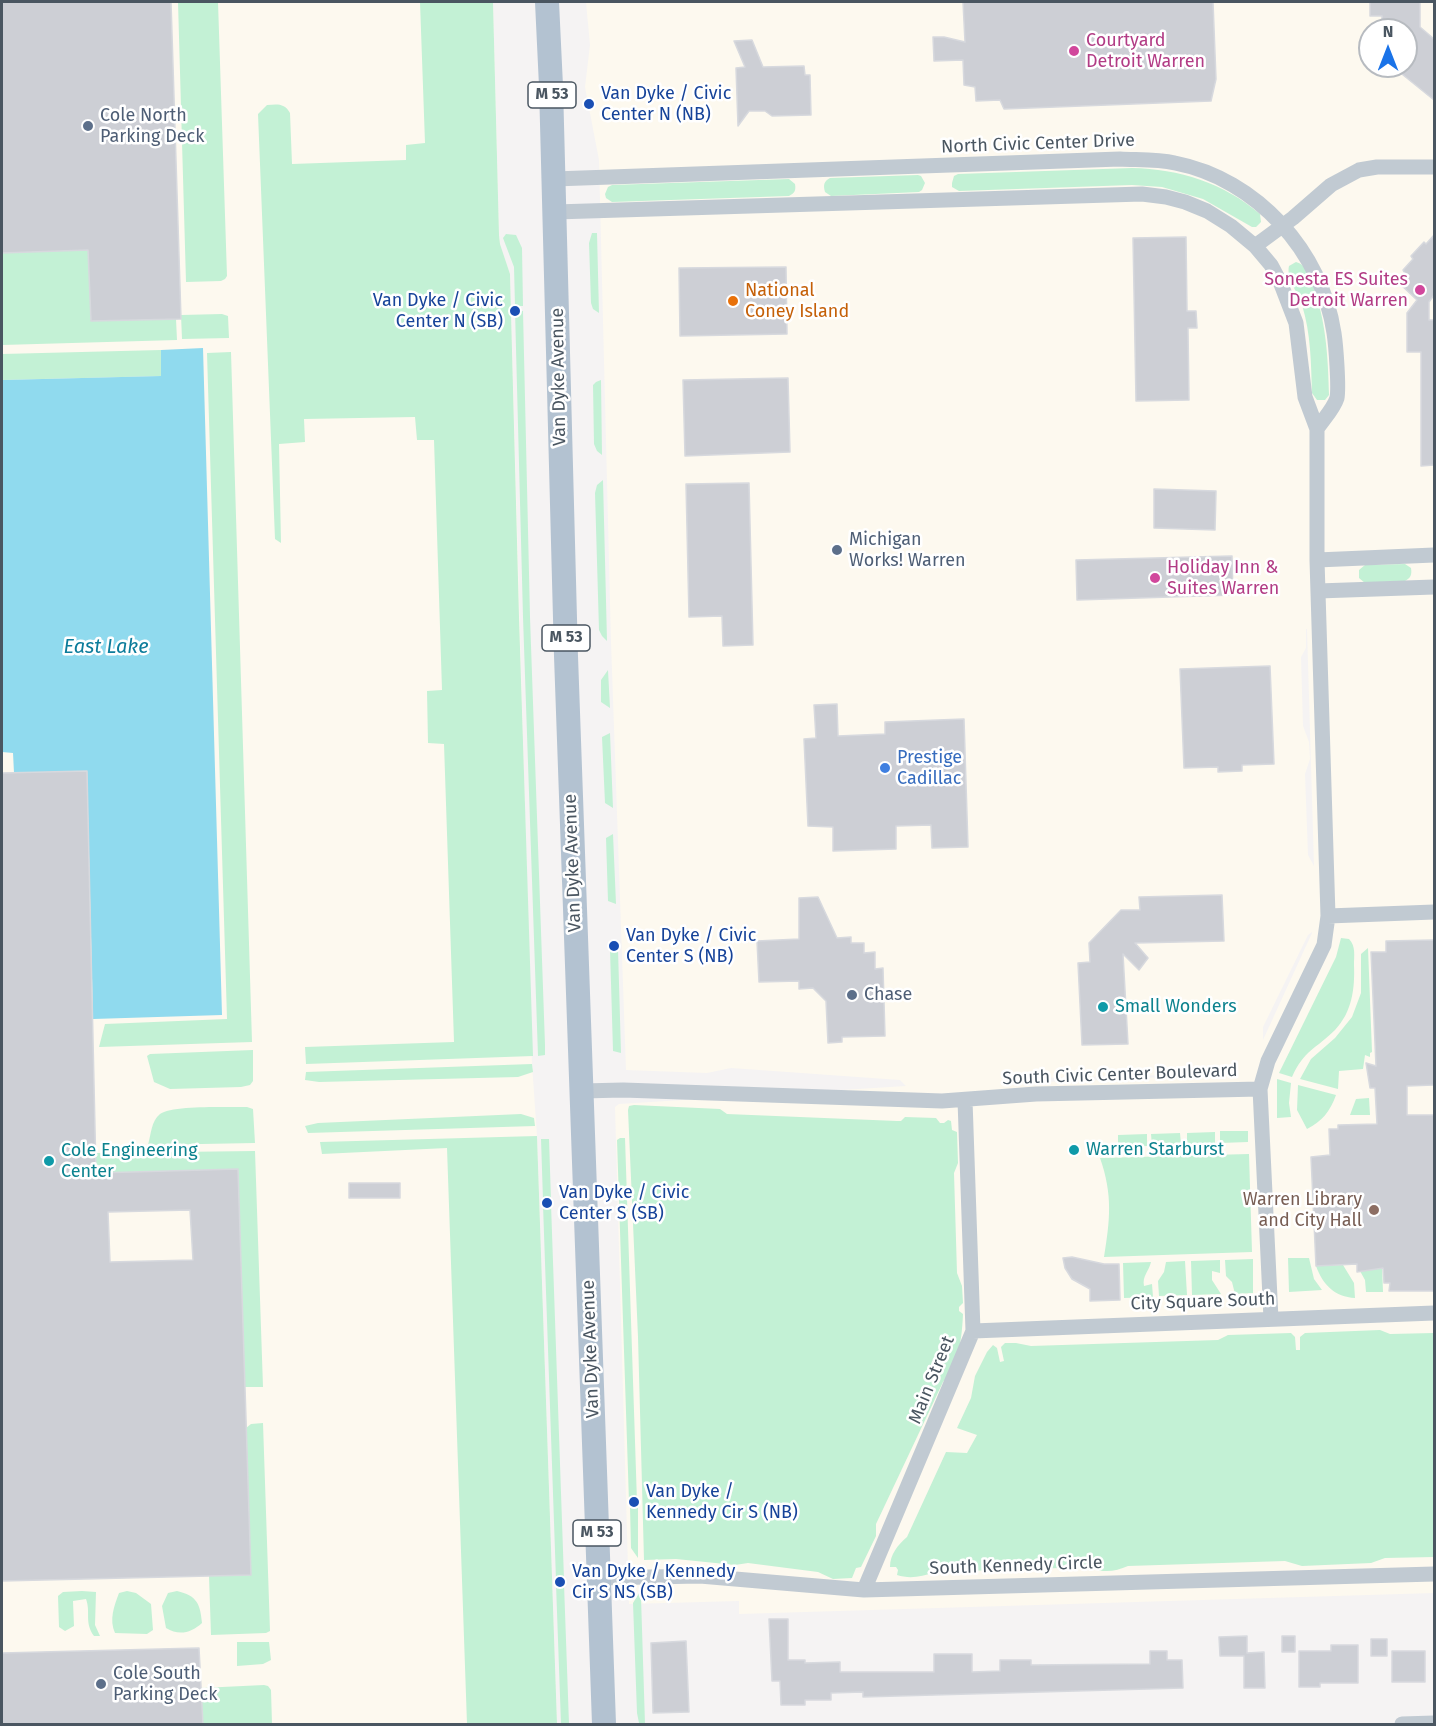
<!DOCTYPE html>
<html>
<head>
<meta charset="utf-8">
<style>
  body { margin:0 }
  #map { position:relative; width:1436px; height:1726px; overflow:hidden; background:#f5f3f3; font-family:"Fira Sans",sans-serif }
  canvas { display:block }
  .frame { position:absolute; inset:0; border:3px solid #4a5661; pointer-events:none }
  .north { position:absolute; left:1358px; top:18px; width:60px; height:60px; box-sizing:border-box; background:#fff; border:2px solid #b7bbc0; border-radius:50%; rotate:0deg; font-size:16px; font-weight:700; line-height:24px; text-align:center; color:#4a5661 }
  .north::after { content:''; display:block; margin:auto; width:21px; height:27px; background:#1a73e8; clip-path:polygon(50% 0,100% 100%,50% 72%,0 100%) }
</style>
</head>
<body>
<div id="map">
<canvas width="1436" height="1726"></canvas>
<div class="frame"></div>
<div class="north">N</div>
</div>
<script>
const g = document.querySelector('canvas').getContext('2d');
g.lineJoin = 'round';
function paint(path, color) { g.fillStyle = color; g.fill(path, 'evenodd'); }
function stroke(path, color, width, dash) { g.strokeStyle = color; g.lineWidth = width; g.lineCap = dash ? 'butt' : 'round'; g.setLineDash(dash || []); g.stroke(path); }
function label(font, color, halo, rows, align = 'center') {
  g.font = font + ' "Fira Sans",sans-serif'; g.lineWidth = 5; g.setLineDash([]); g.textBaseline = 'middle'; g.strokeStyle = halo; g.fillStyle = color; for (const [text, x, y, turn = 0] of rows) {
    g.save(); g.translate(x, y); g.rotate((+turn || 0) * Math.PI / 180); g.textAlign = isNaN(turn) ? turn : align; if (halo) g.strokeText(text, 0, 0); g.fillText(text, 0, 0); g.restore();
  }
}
paint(new Path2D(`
  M2,2H493L499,235L500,244L510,274L532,1064L537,1136L557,1724H2Z
  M586,2H1434V1593L739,1614V1601L629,1604L615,1107L619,1104L906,1086L900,1080L731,1068L707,1073L626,1070L611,642L599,160L585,87L590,45ZM1370,30H1406V66H1370ZM1306,629H1307L1314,866L1308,855L1305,774L1310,759L1309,742L1303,726L1301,657L1306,648ZM1312,932V933L1263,1040V1027L1308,935ZM1212,1074L1216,1075L1019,1083L1034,1078Z`), '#fdf9ef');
paint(new Path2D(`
  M178,2H218L227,276L225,279L221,281L186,282Z
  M420,2H493L499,235L500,244L510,274L519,617L533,1056L306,1064L305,1047L454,1042L444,744L428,743L427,691L442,690L434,440H417L415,417L304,419L305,442L279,444L281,543L275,539L258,114L267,105C277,104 285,103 290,113L292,164L406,160V145L425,143Z
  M1132,168C1179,169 1224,183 1260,214L1261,222L1256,227H1252L1203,199L1162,187L1132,185L959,191L952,187V183L954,176L958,174Z
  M918,175L921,176L925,183L922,190L919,192L831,196L825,192C823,185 824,181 830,178Z
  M789,179L795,184C796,190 795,193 789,196L612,202L606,198L605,194L608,187L612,185Z
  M592,233H597L599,313L593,309L591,303L589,243Z
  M506,234L516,235L522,248L523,306H515L514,267L503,238Z
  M88,250L91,321L176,319L177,340L2,345V253Z
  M1296,262C1306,264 1308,275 1312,283C1326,320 1328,355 1329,395L1325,400H1317L1312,393C1311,363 1311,334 1302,305C1298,293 1286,278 1289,266Z
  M515,310L523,311L530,617L545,1045V1055L538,1056L523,617Z
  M222,314L228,316L229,338L182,339L181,315Z
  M161,350L162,376L2,380V354Z
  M231,352L252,1042L99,1047L105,1024L227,1019L207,353Z
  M601,380L602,455L597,451L594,444L593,385L596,382Z
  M603,480L607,641L602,636L599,630L595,493L597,485Z
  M1405,564L1411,568C1412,574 1411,578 1405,581L1365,583L1359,578V570L1365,565Z
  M608,670L610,708L601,702V680Z
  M610,733L613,808L605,803L602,737Z
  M613,834L616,904L608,901L606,838Z
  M1341,938L1349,939C1356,946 1354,956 1354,965C1355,989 1352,1012 1335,1030C1316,1049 1304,1050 1292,1077L1279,1073L1336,957Z
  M1368,948L1372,1052L1370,1053V1057L1365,1055L1363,1069L1339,1071L1338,1089L1300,1079L1311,1059L1335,1038L1352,1017L1361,993V954Z
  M610,949H618L621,1053L613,1051Z
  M253,1050V1081L250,1085L241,1087L170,1089L154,1082L147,1056L150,1054Z
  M532,1064L533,1072L518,1077L319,1082L305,1080L306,1072Z
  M1277,1079L1291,1083L1289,1103L1291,1117L1277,1118Z
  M1298,1085L1336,1095C1330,1112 1322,1121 1307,1129L1297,1110Z
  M1369,1098L1370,1115H1350L1356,1099Z
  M634,1105L720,1109L727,1114L897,1121H901L905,1117L936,1118L940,1123H944L948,1120L951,1121L952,1130L957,1132L958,1163L954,1173L957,1273L962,1286L963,1303L959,1307V1311L963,1314C962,1337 959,1365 943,1382L876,1524V1536L861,1567L856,1568L852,1578L833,1579L818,1572L748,1563L735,1565L676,1559L644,1560L638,1337L628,1110L629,1106Z
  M235,1107H247L253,1109L255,1143L148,1145C151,1135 151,1121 160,1114C170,1106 219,1107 235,1107Z
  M521,1114L534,1118L535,1126L308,1133L305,1126L318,1123Z
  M1220,1131H1248V1142L1220,1143Z
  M1215,1132V1144H1187V1133Z
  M1180,1133L1181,1144L1152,1146L1151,1134Z
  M1147,1134V1146L1118,1147V1135Z
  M537,1136L557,1724H467L447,1148L322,1154L320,1142Z
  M620,1138H625L637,1502H629L617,1140Z
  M541,1139H549L551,1200H543Z
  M255,1151L263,1387H245L238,1169L96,1173L95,1153Z
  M1249,1154L1252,1252L1104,1257C1110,1220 1113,1195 1100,1158Z
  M551,1204L564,1579L556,1580L543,1205Z
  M1288,1258H1309L1314,1279L1322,1290L1289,1292Z
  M1253,1259V1293L1235,1294L1232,1282L1226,1276L1225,1260Z
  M1220,1260V1273L1212,1271V1280L1221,1294L1192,1295L1191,1261Z
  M1185,1261L1187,1295L1159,1296L1158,1281L1164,1272L1166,1262Z
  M1151,1262C1149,1271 1142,1276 1144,1286L1152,1284L1153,1297L1124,1298L1123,1263Z
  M1343,1265L1354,1283L1355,1298C1335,1297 1323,1285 1316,1266Z
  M1382,1265L1383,1292H1366L1365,1280L1360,1271Z
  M1380,1330L1390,1334L1434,1333V1557L1385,1558L1371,1563L1302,1566L1285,1561L1128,1566C1116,1571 1103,1574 1092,1567L934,1572C922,1577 909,1579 897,1575L898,1570L896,1567H890C890,1554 898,1545 907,1537L946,1452L967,1453L977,1435L957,1428L971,1398L975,1376L987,1352L993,1345L997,1348L1000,1362L1004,1361L1001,1347L1005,1343H1016L1031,1346L1218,1340L1228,1335L1291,1333L1295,1337L1296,1350H1300V1337L1305,1333Z
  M263,1423L270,1631L266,1633L211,1635L209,1576L251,1575L246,1428L251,1424Z
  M630,1506H638V1558L631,1548Z
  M556,1584H564L569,1724H561Z
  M82,1591L96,1592L95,1625L100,1636H94C84,1622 91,1613 86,1599L73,1601L74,1626L65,1631L59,1627L58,1596L63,1592Z
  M127,1591L136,1593L151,1604L153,1630L147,1634L115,1633C109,1620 114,1606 119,1593Z
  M177,1591C197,1596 200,1603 202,1623C191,1633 179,1636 166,1628L162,1606L168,1593Z
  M639,1593L641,1597L645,1724L639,1723L637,1713L633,1603Z
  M237,1642H269L271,1660L263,1664L237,1666Z
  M264,1685L268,1686L271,1690L272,1724H203L201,1688Z`), '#c3f1d5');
paint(new Path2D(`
  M203,348L222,1015L93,1019L87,771L14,773L13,753L2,752L3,380L161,376V350Z`), '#90daee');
const building = new Path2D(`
  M2,2H171L181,319L91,321L88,250L2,253Z
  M963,2H1213L1216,79L1211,101L1004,109L1000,100L976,101L975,87L964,85L963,60L934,61L933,37H944L965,42Z
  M1370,2H1420V27L1434,39V100L1392,66H1406V30H1382V16H1370Z
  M752,40L763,67L804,66L805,75H810L811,115L772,116L765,111H749L738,126L736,68L745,67L734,41Z
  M1434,235V295L1429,302V320H1434V465L1421,466V352H1407V313L1417,300L1400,284L1403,282L1400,278L1405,274L1403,270L1413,259L1411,256L1424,242L1426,244Z
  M1186,237L1187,311H1196L1197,328H1188L1189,400L1136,401L1133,238Z
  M786,267L787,334L680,336L679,268Z
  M788,378L790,452L685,456L683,380Z
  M749,483L753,645L723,646L722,616L689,617L686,484Z
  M1154,489L1216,491L1215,530L1154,528Z
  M1232,556L1233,595L1077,600L1076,560Z
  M1270,666L1274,764L1242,765V771L1218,772V767L1184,768L1180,669Z
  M837,704L838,736L885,734V722L964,719L968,847L932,848L931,825L896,826V849L833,851V827L808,826L804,739L816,738L814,705Z
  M87,771L96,1173L238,1169L251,1575L2,1581V773ZM190,1210L193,1260L110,1262L108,1212Z
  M1222,895L1224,941L1135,943L1148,958L1139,970L1123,954L1128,1044L1082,1045L1078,963L1090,962L1089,943L1121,910H1140L1139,897Z
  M818,897L837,938L851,937V943H864V953L875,952V969L883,968L885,1036L842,1037V1042L828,1043L826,1001L813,988L799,989V981L759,982L757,941L799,939V898Z
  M1434,940V1085L1407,1086V1115H1434V1291H1389L1390,1283H1384L1383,1268L1357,1272V1264L1316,1266L1311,1157L1330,1155L1329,1129H1338V1125L1377,1124L1375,1088H1370L1366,1063L1376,1066L1371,952H1386V941Z
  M349,1183H400V1198H349Z
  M1072,1257L1104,1264H1119L1120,1300L1090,1301V1289L1072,1279L1065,1268L1063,1258Z
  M769,1619H788V1660H805V1663L840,1662V1672H934V1654H972V1672L1000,1671V1660H1031V1665L1150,1664V1651H1167V1660H1182L1183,1688L863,1697V1692L831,1693V1700H805V1705H781L780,1681H772Z
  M1247,1636V1653L1264,1652L1265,1688H1244V1656H1220L1219,1637Z
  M1282,1636H1295V1652H1282Z
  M1371,1639H1387V1656H1371Z
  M686,1641L689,1712L653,1713L651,1643Z
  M1331,1645H1358V1683H1320V1687H1299V1651H1331Z
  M199,1648L203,1725H2V1653Z
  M1392,1651H1425V1682H1392Z`);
paint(building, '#cdcfd5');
stroke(building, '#d7d9de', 1.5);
stroke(new Path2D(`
  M554,179L1120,159C1138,160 1157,159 1175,163C1257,179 1322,252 1334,333C1336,346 1339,387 1337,398C1334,408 1323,420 1317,429
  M555,212L1142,194L1166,197L1185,202L1207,211L1231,226L1255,246L1271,265L1281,284L1296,323L1305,397L1317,429V560L1328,916L1324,945L1268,1061L1260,1089L1271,1319
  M1255,246L1293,218L1331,185L1359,170L1377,167H1434
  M1317,560L1434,555
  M1318,591L1434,587
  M1328,916L1434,912
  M582,1091L623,1090L942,1101L1036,1094L1260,1089
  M973,1331L1434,1313
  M598,1578L700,1576L864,1590L1434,1574
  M864,1590L973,1331L965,1100
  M1402,1724L1434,1723`), '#c1cad2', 15);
stroke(new Path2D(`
  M547,2L551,86L566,656L604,1724`), '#b3c2d1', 24);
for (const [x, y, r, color] of [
  [1074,51,6,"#d1479c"],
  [589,104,6,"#1a4fb4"],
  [88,126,6,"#5c6f8a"],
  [1420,290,6,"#d1479c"],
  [733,301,6,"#e8710a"],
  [515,311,6,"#1a4fb4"],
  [837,550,6,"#5c6f8a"],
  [1155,578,6,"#d1479c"],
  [885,768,6,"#3f7fe0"],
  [614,946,6,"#1a4fb4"],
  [852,995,6,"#5c6f8a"],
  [1103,1007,6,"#0f9aa8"],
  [1074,1150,6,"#0f9aa8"],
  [49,1161,6,"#0f9aa8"],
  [547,1203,6,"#1a4fb4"],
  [1374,1210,6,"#8d6e63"],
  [634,1502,6,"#1a4fb4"],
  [560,1582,6,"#1a4fb4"],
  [101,1684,6,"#5c6f8a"]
]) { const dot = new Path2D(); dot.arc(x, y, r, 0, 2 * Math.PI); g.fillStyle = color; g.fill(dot); stroke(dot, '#fff', 2); }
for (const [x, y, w] of [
  [552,95,48],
  [566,638,48],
  [597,1533,48]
]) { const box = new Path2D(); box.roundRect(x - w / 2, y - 13, w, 26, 4.5); g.fillStyle = '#fff'; g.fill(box); stroke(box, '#4a5661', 1.5); }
label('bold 16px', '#4a5661', null, [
  ["M 53",552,95],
  ["M 53",566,638],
  ["M 53",597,1533]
]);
label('18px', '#b23c85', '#fff', [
  ["Courtyard",1086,41],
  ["Detroit Warren",1086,62],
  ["Sonesta ES Suites",1408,280,"right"],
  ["Detroit Warren",1408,301,"right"],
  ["Holiday Inn &",1167,568],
  ["Suites Warren",1167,589]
], 'left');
label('18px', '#164399', '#fff', [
  ["Van Dyke / Civic",601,94],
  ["Center N (NB)",601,115],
  ["Van Dyke / Civic",503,301,"right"],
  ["Center N (SB)",503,322,"right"],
  ["Van Dyke / Civic",626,936],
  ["Center S (NB)",626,957],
  ["Van Dyke / Civic",559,1193],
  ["Center S (SB)",559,1214],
  ["Van Dyke /",646,1492],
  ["Kennedy Cir S (NB)",646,1513],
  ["Van Dyke / Kennedy",572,1572],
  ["Cir S NS (SB)",572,1593]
], 'left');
label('18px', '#4e5e75', '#fff', [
  ["Cole North",100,116],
  ["Parking Deck",100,137],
  ["Michigan",849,540],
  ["Works! Warren",849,561],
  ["Chase",864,995],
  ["Cole South",113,1674],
  ["Parking Deck",113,1695]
], 'left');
label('18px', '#4a5661', '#fff', [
  ["North Civic Center Drive",1038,144,-2],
  ["Van Dyke Avenue",559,377,-91],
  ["Van Dyke Avenue",573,863,-92],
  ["South Civic Center Boulevard",1120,1075,-2],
  ["City Square South",1203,1302,-2],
  ["Van Dyke Avenue",591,1349,-92],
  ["Main Street",932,1380,-68],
  ["South Kennedy Circle",1016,1566,-2]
]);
label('18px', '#c56008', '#fff', [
  ["National",745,291],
  ["Coney Island",745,312]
], 'left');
label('18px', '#366cbe', '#fff', [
  ["Prestige",897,758],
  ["Cadillac",897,779]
], 'left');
label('18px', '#0d838f', '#fff', [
  ["Small Wonders",1115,1007],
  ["Warren Starburst",1086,1150],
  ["Cole Engineering",61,1151],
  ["Center",61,1172]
], 'left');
label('18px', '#785e54', '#fff', [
  ["Warren Library",1362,1200],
  ["and City Hall",1362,1221]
], 'right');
label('italic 20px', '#0c7c9b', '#fff', [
  ["East Lake",106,647]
]);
</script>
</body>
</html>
